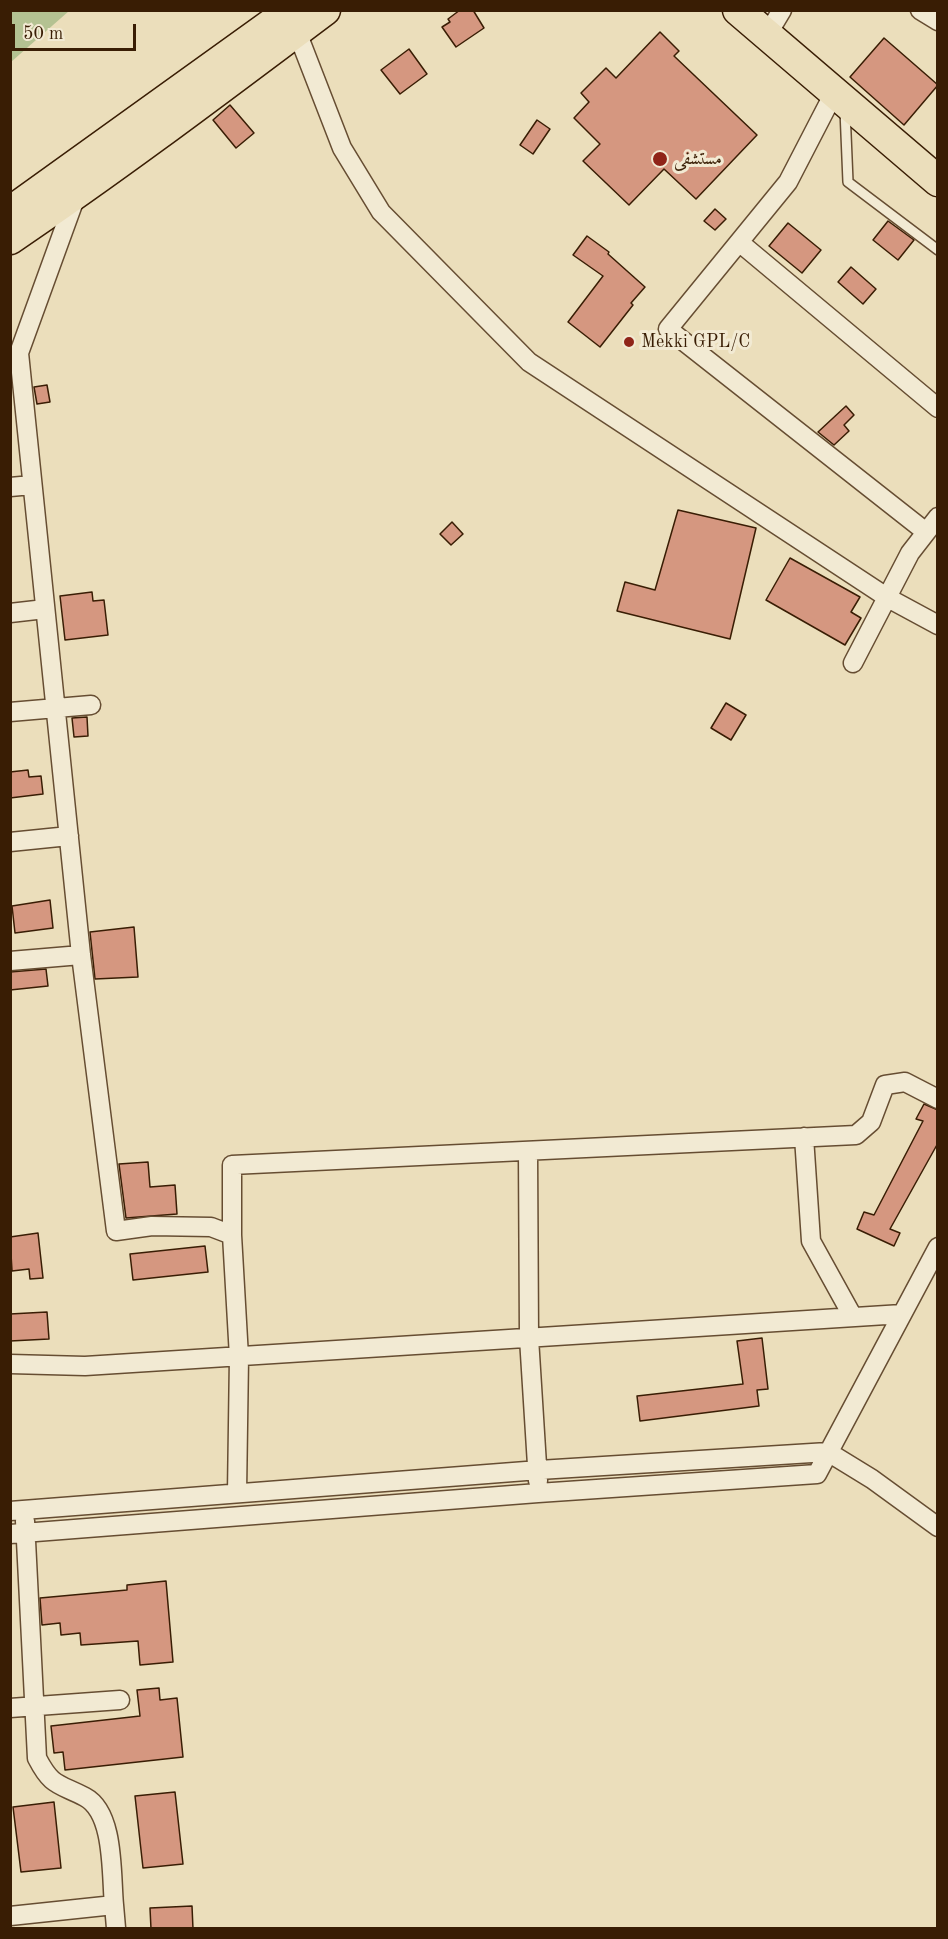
<!DOCTYPE html>
<html>
<head>
<meta charset="utf-8">
<style>
  body { margin:0 }
  #map { position:relative; width:948px; height:1939px; overflow:hidden; background:#ebdebb; font-family:"Old Standard TT",serif }
  canvas { display:block }
  .frame { position:absolute; inset:0; border:12px solid #391d04; pointer-events:none }
  .scale { position:absolute; left:12px; top:24px; width:124px; height:27px; box-sizing:border-box; border:3px solid #391d04; border-top:0; padding-left:8px; font-size:18px; line-height:21px; white-space:nowrap; color:#391d04; -webkit-text-stroke:4px #f2ead3; paint-order:stroke }
</style>
</head>
<body>
<div id="map">
<canvas width="948" height="1939"></canvas>
<div class="frame"></div>
<div class="scale">50 m</div>
</div>
<script>
const g = document.querySelector('canvas').getContext('2d');
g.lineJoin = 'round';
function paint(path, color) { g.fillStyle = color; g.fill(path, 'evenodd'); }
function stroke(path, color, width, dash) { g.strokeStyle = color; g.lineWidth = width; g.lineCap = dash ? 'butt' : 'round'; g.setLineDash(dash || []); g.stroke(path); }
function label(font, color, halo, rows, align = 'center') {
  g.font = font + ' "Old Standard TT",Amiri,serif'; g.lineWidth = 6; g.setLineDash([]); g.textBaseline = 'middle'; g.strokeStyle = halo; g.fillStyle = color; for (const [text, x, y, turn = 0] of rows) {
    g.save(); g.translate(x, y); g.rotate((+turn || 0) * Math.PI / 180); g.textAlign = isNaN(turn) ? turn : align; if (halo) g.strokeText(text, 0, 0); g.fillText(text, 0, 0); g.restore();
  }
}
paint(new Path2D(`
  M11,10H69V11L11,62Z`), '#b4c292');
const building = new Path2D(`
  M460,10H473L484,28L456,47L442,27L450,22L448,19Z
  M660,32L679,51L674,56L757,135L696,199L664,169L629,205L583,161L600,144L574,118L589,102L581,93L606,68L616,78Z
  M884,38L938,85L904,125L850,77Z
  M409,49L427,74L400,94L381,70Z
  M230,105L254,133L236,148L213,120Z
  M537,120L550,129L533,154L520,145Z
  M715,209L726,219L715,230L704,221Z
  M888,221L914,240L898,260L873,240Z
  M788,223L821,250L802,273L769,246Z
  M587,236L609,252L608,254L645,287L631,303L633,305L600,347L568,322L603,276L573,255Z
  M851,267L876,289L863,304L838,282Z
  M47,385L50,402L37,404L34,387Z
  M846,406L854,415L844,425L849,431L834,445L818,432Z
  M678,510L756,528L730,639L617,611L625,582L655,590Z
  M452,522L463,534L451,545L440,534Z
  M790,558L860,597L851,612L861,618L845,645L766,600Z
  M92,592L93,601L104,600L108,635L65,640L60,596Z
  M726,703L746,715L731,740L711,728Z
  M87,717L88,736L74,737L72,718Z
  M28,770L29,777L41,776L43,794L10,798V772Z
  M50,900L53,928L15,933L12,906Z
  M134,927L138,977L95,979L90,932Z
  M46,969L48,986L10,990V972Z
  M924,1104L938,1110V1143L890,1229L900,1233L894,1246L857,1229L864,1212L874,1215L923,1121L916,1119Z
  M148,1162L150,1187L175,1185L177,1214L126,1218L119,1164Z
  M38,1233L43,1278L30,1279L29,1269L12,1271L10,1237Z
  M205,1246L208,1272L133,1280L130,1254Z
  M47,1312L49,1339L10,1341V1314Z
  M762,1338L768,1389L757,1390L759,1406L640,1421L637,1396L743,1384L737,1341Z
  M166,1581L173,1662L140,1665L138,1641L81,1645L80,1633L61,1635L60,1623L42,1625L40,1598L127,1590V1585Z
  M159,1688L160,1700L177,1698L183,1757L65,1770L63,1752L54,1753L51,1726L140,1716L137,1690Z
  M175,1792L183,1864L143,1868L135,1796Z
  M54,1802L61,1868L21,1872L13,1807Z
  M192,1906L193,1929H151L150,1908Z`);
paint(building, '#d59780');
stroke(building, '#391d04', 1.5);
const lane = new Path2D(`
  M845,110L848,182L938,250`);
const street = new Path2D(`
  M920,10L938,21
  M292,26L297,32L342,148L381,212L529,362L888,598L938,625
  M767,35L782,10
  M834,93L788,182L668,329L926,532
  M76,196L19,353L81,955L116,1231L152,1226L211,1227L232,1235
  M739,242L938,408
  M10,487L32,485
  M10,613L45,609
  M853,663L910,553L938,517
  M10,712L91,705
  M10,842L69,836
  M10,961L81,955
  M804,1137L811,1241L853,1317
  M528,1151L529,1338L538,1481
  M10,1364L85,1366L902,1314
  M237,1493L239,1357L232,1235V1165L856,1135L871,1122L885,1085L905,1082L938,1099
  M10,1511L539,1470L828,1452L872,1479L938,1527
  M10,1534L538,1493L817,1474L938,1247
  M10,1708L120,1700
  M114,1905L116,1928
  M10,1916L114,1905C111,1875 115,1813 85,1797C58,1783 52,1787 37,1758L25,1521`);
const primary = new Path2D(`
  M738,10L938,181
  M10,212L291,10
  M10,239C118,166 221,88 325,10`);
stroke(lane, '#664d32', 12);
stroke(street, '#664d32', 21);
stroke(primary, '#391d04', 33);
stroke(lane, '#f2ead3', 9);
stroke(street, '#f2ead3', 18);
stroke(primary, '#ebdebb', 30);
for (const [x, y, r, color] of [
  [660,159,8,"#8f2418"],
  [629,342,6,"#8f2418"]
]) { const dot = new Path2D(); dot.arc(x, y, r, 0, 2 * Math.PI); g.fillStyle = color; g.fill(dot); stroke(dot, '#f2ead3', 2); }
label('18px', '#391d04', '#f2ead3', [
  ["مستشفى",674,159],
  ["Mekki GPL/C",641,342]
], 'left');
</script>
</body>
</html>
